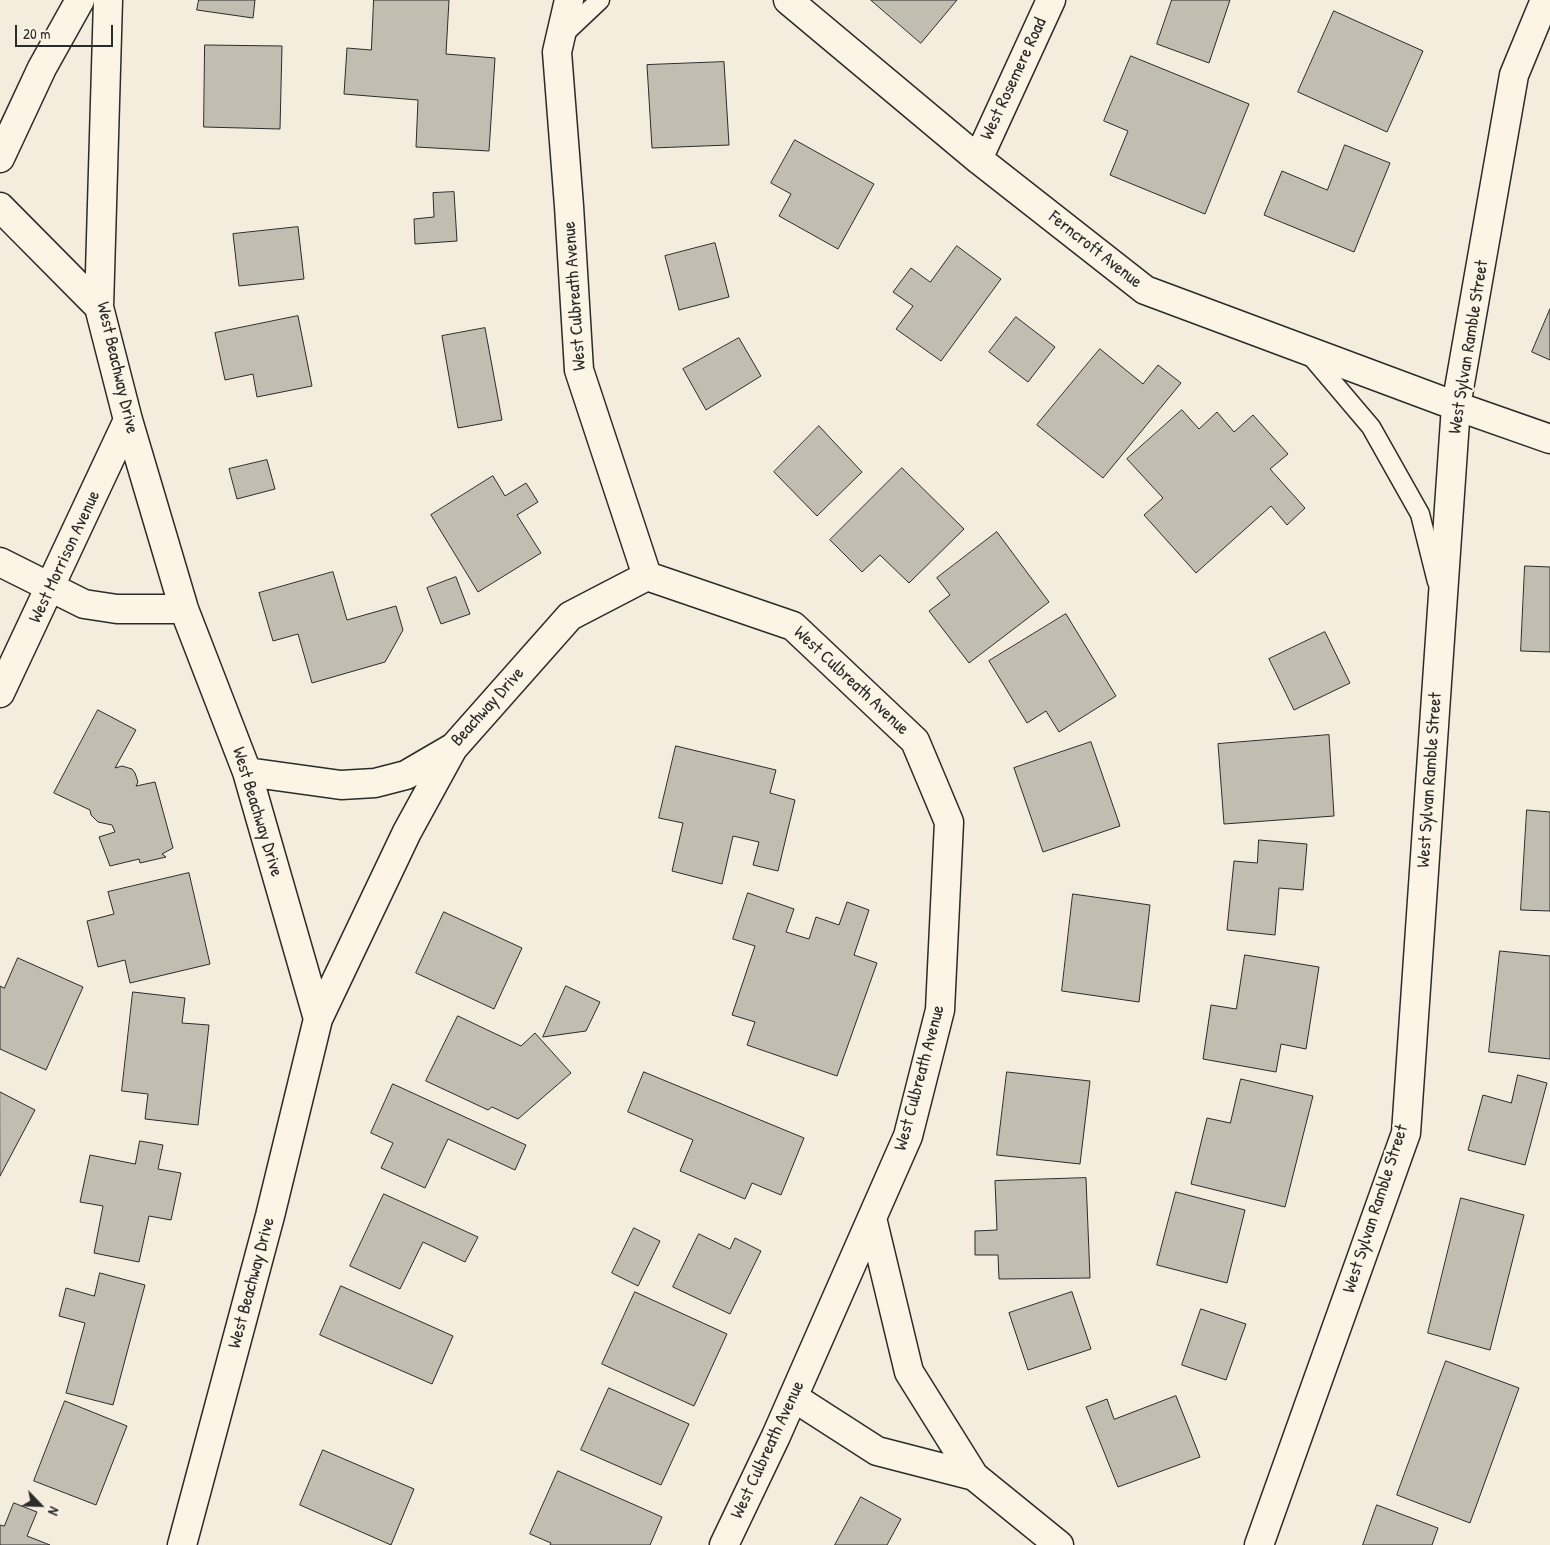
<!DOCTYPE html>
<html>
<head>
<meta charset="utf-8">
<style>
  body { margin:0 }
  #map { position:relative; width:1550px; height:1545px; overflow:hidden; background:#f4edde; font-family:"Patrick Hand",sans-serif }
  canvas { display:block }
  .north { position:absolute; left:15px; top:1480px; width:50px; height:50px; -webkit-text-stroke:4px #fcf5e5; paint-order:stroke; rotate:114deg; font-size:14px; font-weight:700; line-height:20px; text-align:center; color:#2b2b2b }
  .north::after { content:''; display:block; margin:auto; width:18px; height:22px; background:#2b2b2b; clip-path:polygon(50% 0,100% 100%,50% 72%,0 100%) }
  .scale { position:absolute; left:15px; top:25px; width:98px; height:22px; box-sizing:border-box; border:2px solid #2b2b2b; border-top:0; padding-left:6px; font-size:15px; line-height:18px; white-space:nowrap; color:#2b2b2b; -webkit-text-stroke:4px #fcf5e5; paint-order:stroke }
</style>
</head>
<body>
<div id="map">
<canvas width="1550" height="1545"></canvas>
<div class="north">N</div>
<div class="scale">20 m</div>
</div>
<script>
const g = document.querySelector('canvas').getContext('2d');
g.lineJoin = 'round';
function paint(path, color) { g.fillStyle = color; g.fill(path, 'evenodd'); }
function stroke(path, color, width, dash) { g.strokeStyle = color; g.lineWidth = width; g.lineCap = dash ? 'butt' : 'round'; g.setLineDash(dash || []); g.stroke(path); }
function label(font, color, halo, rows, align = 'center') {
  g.font = font + ' "Patrick Hand",sans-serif'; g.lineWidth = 4.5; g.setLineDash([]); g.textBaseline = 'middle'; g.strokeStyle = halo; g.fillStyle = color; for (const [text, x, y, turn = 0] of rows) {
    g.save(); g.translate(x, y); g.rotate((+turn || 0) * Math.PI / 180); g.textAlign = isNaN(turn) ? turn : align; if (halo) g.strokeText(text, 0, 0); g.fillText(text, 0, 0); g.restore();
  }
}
const building = new Path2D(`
  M199,0H255L253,18L197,10Z
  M374,0H449L446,54L495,58L489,151L416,147L418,100L344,94L347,48L371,50Z
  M871,0H957L921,43Z
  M1172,0H1230L1209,63L1157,44Z
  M1334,11L1423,51L1387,132L1298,92Z
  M205,45L282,46L280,129L204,127Z
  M1131,56L1249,104L1205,214L1110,175L1128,131L1104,121Z
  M724,62L729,145L652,148L647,65Z
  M795,140L874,184L838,249L779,216L791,194L771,183Z
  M1345,145L1390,163L1354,252L1264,215L1282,171L1327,190Z
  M454,192L457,241L415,244L414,219L434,217L433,193Z
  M298,227L304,279L239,286L233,234Z
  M715,243L729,297L679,310L665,256Z
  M957,246L1001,279L941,361L896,329L913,306L893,292L911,268L930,282Z
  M1550,309V360L1532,352Z
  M298,316L312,386L257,397L253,374L225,380L215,333Z
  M1016,317L1055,347L1028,382L989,352Z
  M485,328L502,420L458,428L442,336Z
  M739,338L761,376L706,410L683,369Z
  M1100,349L1143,384L1158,365L1181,383L1103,478L1037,425Z
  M1182,410L1199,429L1217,412L1234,432L1253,415L1288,454L1270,469L1305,508L1287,525L1271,506L1196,573L1144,515L1163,498L1127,459Z
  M819,426L862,472L817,516L774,472Z
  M267,460L275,489L237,499L229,469Z
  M902,468L964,529L909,583L880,555L862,572L830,540Z
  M493,476L505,496L526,483L538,502L517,515L541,553L478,592L431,515Z
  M997,532L1049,602L969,663L929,611L950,595L937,578Z
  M1525,566L1550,567V652L1521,651Z
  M333,572L347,620L396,606L403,630L385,662L312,683L298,634L273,641L259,593Z
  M456,577L470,614L441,624L427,588Z
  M1066,614L1116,696L1059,732L1046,711L1027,723L989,661Z
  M1325,632L1350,683L1294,710L1269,659Z
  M98,710L136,730L115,768L122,766L132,769L135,773L138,782L136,786L155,782L173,848L162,854L166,857L140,863L139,859L110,866L99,837L115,832L112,825L98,822L91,815L90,810L54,793Z
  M1329,735L1334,816L1224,824L1218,744Z
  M1091,742L1120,826L1043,852L1014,768Z
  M676,746L776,770L770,793L795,800L778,871L753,865L759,842L733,836L722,884L672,871L683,823L659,818Z
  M1527,810L1550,812V911L1521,910Z
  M1259,840L1307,844L1303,890L1279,888L1275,935L1227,930L1234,861L1257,863Z
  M189,873L210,964L130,983L125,960L98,967L87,921L114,914L108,892Z
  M748,893L794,909L786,932L809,939L816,917L839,925L847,902L869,910L854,955L877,963L837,1076L747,1045L755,1022L732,1015L755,946L733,939Z
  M1073,894L1150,905L1139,1002L1062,991Z
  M444,912L522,948L494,1009L416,973Z
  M1500,951L1550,956V1059L1489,1052Z
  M1245,955L1319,967L1306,1049L1281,1044L1276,1072L1203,1059L1211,1005L1236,1009Z
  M18,958L83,987L46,1070L0,1049V986L4,988Z
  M566,986L600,1002L586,1031L543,1037Z
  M133,992L185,998L182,1023L209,1025L198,1125L145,1119L148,1094L122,1091Z
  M458,1016L521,1046L535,1033L571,1073L518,1119L492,1107L488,1110L426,1081Z
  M644,1072L804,1138L781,1195L752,1183L745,1199L680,1171L693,1140L628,1112Z
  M1007,1072L1090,1081L1080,1164L997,1155Z
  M1518,1075L1547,1083L1525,1165L1468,1150L1483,1095L1511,1103Z
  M1241,1079L1313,1096L1285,1207L1191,1184L1207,1118L1230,1123Z
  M393,1084L526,1145L515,1170L448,1139L425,1188L381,1168L393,1143L371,1133Z
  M0,1092L35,1110L0,1176Z
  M140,1141L163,1145L158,1169L181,1173L171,1220L149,1216L139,1262L94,1253L103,1206L80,1202L90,1155L135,1164Z
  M1086,1178L1090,1278L999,1279L998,1255H975V1231L997,1230L995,1181Z
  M1176,1192L1245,1210L1227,1283L1157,1265Z
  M384,1194L478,1237L465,1262L423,1242L400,1289L350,1266Z
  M1461,1198L1524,1215L1490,1350L1428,1333Z
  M634,1228L660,1241L638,1286L612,1273Z
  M699,1234L730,1249L735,1238L761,1251L730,1314L673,1287Z
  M100,1273L145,1285L113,1405L66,1393L85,1323L59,1316L66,1288L94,1296Z
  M341,1286L453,1336L432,1384L320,1335Z
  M635,1292L727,1334L694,1406L602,1364Z
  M1072,1292L1091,1349L1028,1370L1009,1313Z
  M1201,1309L1246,1324L1226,1380L1182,1365Z
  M1446,1361L1519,1388L1470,1523L1397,1495Z
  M609,1388L689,1424L661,1485L581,1450Z
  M1176,1396L1200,1457L1118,1487L1086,1407L1107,1399L1114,1419Z
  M65,1401L127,1426L96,1505L34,1481Z
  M323,1450L414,1489L391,1545L300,1505Z
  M558,1471L662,1517L650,1545H550L551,1543L530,1534Z
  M861,1497L901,1519L887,1545H835Z
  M14,1503L37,1512L27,1536L50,1545H0V1525L4,1526Z
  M1377,1505L1438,1528L1432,1545H1363Z`);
paint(building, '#c2bdb1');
stroke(building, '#2b2b2b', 1);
const service = new Path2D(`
  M564,34L600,0
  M1309,354L1371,427L1420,514L1437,582`);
const minor = new Path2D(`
  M108,0L99,307L128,420L184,609L247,772L318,1019L270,1216L182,1545
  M569,0L557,52L569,206L579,370L647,576L793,626L915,741L949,822L940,1010L908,1136L776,1436L724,1545
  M788,0L978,159L1145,290L1456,406L1550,439
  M0,158L42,68L80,0
  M978,159L1051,0
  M0,207L99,307
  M0,562L84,604L117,609H184
  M0,693L128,420
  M247,772L341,785L375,783L406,775L454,747L570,616L647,576
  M318,1019L407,832L453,748
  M872,1218L909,1372L974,1476
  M793,1397L877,1451L974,1476L1059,1545
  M1259,1545L1406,1133L1456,406L1514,75L1545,0`);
stroke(service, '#2b2b2b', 21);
stroke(minor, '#2b2b2b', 31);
stroke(service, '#fcf5e5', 18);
stroke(minor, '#fcf5e5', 28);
label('18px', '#2b2b2b', '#fcf5e5', [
  ["West Rosemere Road",1014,79,-65],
  ["Ferncroft Avenue",1095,250,38],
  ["West Culbreath Avenue",575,296,-94],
  ["West Sylvan Ramble Street",1469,347,-81],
  ["West Beachway Drive",117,368,77],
  ["West Morrison Avenue",65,557,-65],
  ["West Culbreath Avenue",851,681,43],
  ["Beachway Drive",488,707,-48],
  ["West Sylvan Ramble Street",1430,780,-86],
  ["West Beachway Drive",257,812,73],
  ["West Culbreath Avenue",920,1078,-75],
  ["West Sylvan Ramble Street",1376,1209,-72],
  ["West Beachway Drive",252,1283,-75],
  ["West Culbreath Avenue",768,1450,-65]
]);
</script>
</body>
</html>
